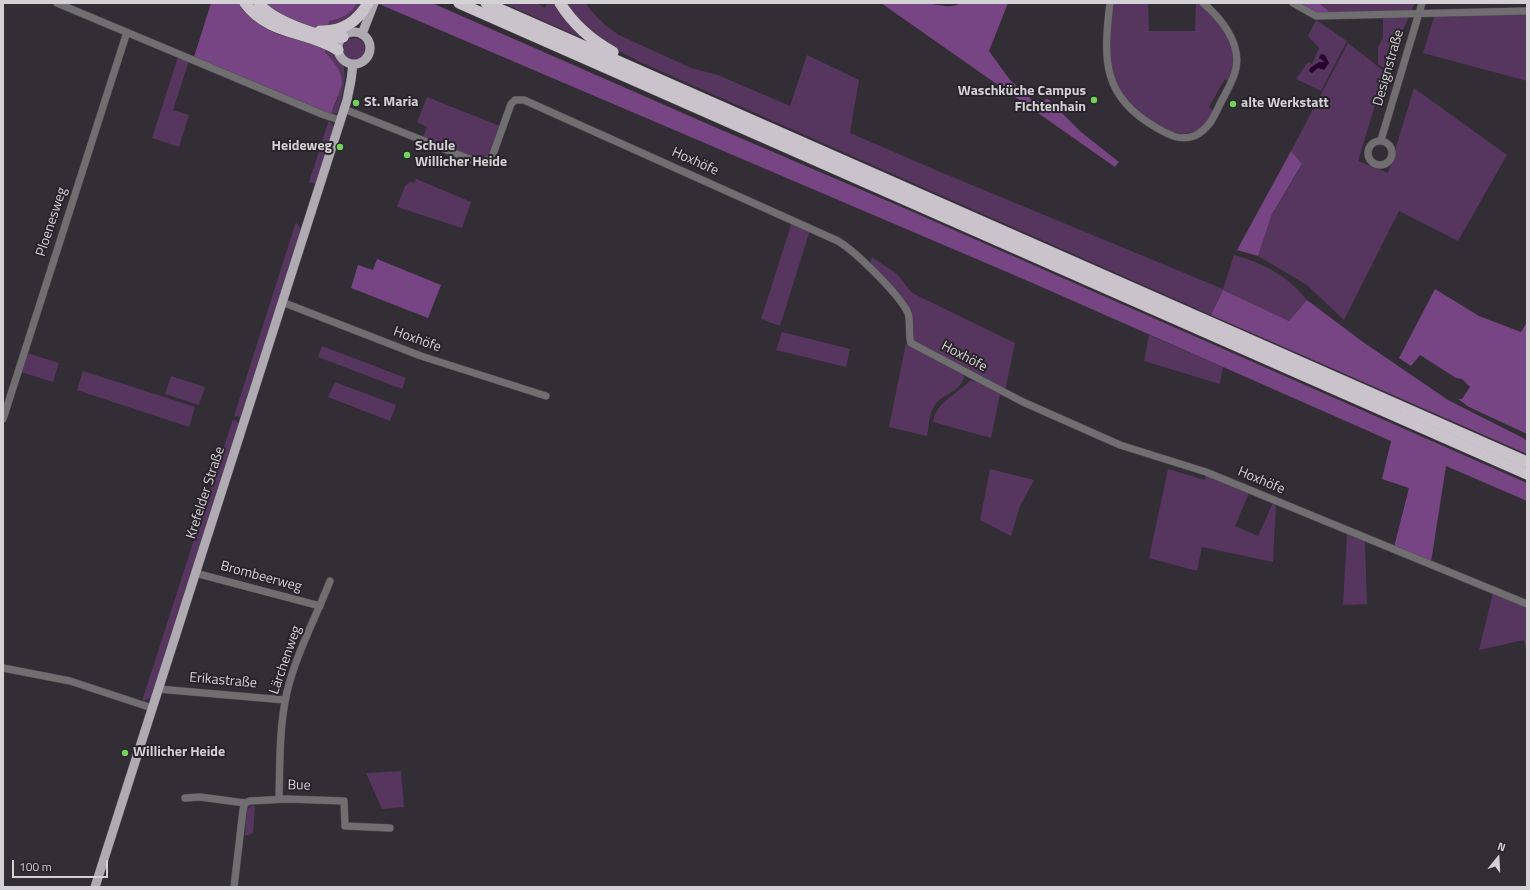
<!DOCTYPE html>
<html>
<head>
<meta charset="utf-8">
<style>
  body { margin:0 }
  #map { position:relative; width:1530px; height:890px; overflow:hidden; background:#332e35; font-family:"Titillium Web",sans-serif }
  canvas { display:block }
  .frame { position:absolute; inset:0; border:4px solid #d4d1d5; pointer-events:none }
  .north { position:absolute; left:1478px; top:838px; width:40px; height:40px; -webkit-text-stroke:3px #29242b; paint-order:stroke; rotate:18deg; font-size:11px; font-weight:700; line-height:16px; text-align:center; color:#d4d1d5 }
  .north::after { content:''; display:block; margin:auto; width:14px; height:18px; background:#d4d1d5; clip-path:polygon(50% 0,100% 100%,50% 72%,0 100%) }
  .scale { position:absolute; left:12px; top:860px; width:96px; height:18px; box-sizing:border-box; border:2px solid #d4d1d5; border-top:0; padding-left:5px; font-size:12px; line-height:14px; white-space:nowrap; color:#d4d1d5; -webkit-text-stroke:3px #29242b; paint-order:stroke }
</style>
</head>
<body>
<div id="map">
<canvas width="1530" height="890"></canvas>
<div class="frame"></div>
<div class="north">N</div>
<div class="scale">100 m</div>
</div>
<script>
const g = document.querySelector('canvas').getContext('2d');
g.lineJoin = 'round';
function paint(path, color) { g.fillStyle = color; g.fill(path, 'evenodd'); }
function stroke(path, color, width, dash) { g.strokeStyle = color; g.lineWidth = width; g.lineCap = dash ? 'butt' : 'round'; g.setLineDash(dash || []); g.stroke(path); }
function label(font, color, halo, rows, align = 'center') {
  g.font = font + ' "Titillium Web",sans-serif'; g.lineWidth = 4; g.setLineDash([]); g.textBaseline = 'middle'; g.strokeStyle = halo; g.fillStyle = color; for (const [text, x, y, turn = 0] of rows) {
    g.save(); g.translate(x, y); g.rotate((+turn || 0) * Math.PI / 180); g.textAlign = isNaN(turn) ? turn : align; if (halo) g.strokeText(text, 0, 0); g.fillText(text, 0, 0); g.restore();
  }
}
paint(new Path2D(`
  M357,3H364L356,15L328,28L329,21C341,19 352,14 357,3Z
  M503,3H537L545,8L547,3H557L591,42Z
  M565,3H586L591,11L605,25L619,35L691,68L718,75L790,106L807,55L859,80L850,133L938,171L1223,289L1234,255C1263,263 1288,276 1307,300L1289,321L1223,290L1211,315L640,62L608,45L587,28Z
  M1112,3H1148L1149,31H1195L1196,3C1213,9 1234,43 1235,61C1235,67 1231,75 1229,82L1225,79L1209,107L1214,111C1209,120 1204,129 1193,132C1165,141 1124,106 1114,82C1104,58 1111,28 1112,3Z
  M1319,3H1415L1411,12L1332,14Z
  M1527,13V81L1423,53L1434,17Z
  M1409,16L1386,70L1378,64V47L1383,38V17Z
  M1316,20L1347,41L1321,91L1296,79L1308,62L1312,64L1319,48L1308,36Z
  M343 49a11 11 0 1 1 22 0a11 11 0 1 1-22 0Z
  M1348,43L1385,72L1358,161L1388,173L1414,88L1507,155L1458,241L1399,211L1344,320L1307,285L1258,256L1272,214L1302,165L1291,151Z
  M326,48C355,62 343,87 338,113L331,114C334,106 339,99 340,90C342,78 333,60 325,52Z
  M178,57L189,61L173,110L189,115L179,147L152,138Z
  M427,97L500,126L488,156L484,159H475L423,137L427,127L417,122Z
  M329,120L334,128L316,184L309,182Z
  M414,178L471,202L462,228L397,207L405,186L411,181L412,183L416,181Z
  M296,222L301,229L241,417L234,416Z
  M792,222L810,230L780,326L761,319Z
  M872,257L897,274L912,293L1015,343L1005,391L912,340V311L870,264Z
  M782,332L850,349L846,367L776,350Z
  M1149,335L1223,367L1220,384L1144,361Z
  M906,343L965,374C962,392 945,392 935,405C929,413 929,426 927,436L889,427Z
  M322,346L406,378L402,389L318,357Z
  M27,353L59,363L53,382L21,372Z
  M83,371L195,407L189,427L77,390Z
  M171,376L205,387L199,405L165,394Z
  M976,380L1000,394L991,438L933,422C936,402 957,394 970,381Z
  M335,382L396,405L390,421L328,397Z
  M233,419L239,423L151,698L142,701Z
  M990,469L1034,480L1020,506L1011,536L980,520Z
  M1168,469L1205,480L1206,474L1249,493L1235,526L1258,536L1273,503L1276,505L1273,562L1202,547L1197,571L1149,558Z
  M1347,534L1365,541L1367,604L1343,605Z
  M1493,593L1527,607V653L1524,640L1479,650Z
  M401,771L404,807L382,809L366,773Z
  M251,806H255L253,833L245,836L247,810Z`), '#56355e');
paint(new Path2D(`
  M211,3H240C264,39 290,35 326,48L325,52C350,80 343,82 331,114L194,57Z
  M265,3H357C352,14 341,19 329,21L328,28C315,28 296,26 284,19C277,15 271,8 265,3Z
  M432,3L710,125L911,211L1527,483V501L1446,466L1431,562L1394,547L1409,488L1382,479L1391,441L1028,281L379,4Z
  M881,3C895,3 915,0 928,3C938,5 951,9 961,3H1008L989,51L1010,80L1034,102L1048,99L1081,132L1119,162L1115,167Z
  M1298,3H1319L1332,14H1317Z
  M1291,151L1302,164L1272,214L1258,256L1237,250Z
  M377,259L441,285L428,318L351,288L358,265L373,270Z
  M1435,289L1479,316L1521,332L1527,322V434L1469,407L1458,399H1462L1470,387L1462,379L1456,378L1420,355L1411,366L1399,358Z
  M1223,290L1289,321L1307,300L1363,342L1448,400L1523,438L1527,441V454L1211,315Z`), '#774583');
paint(new Path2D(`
  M1321,54L1325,55L1329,63L1324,70L1318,68L1312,73L1309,71L1310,68L1319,62H1325L1319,58Z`), '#270330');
const minor = new Path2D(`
  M57,3L324,115L340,120
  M1110,3C1103,60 1102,97 1157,128C1169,135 1180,141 1194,136C1208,130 1214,117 1220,104C1226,92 1234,80 1236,68C1241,43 1221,18 1203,3
  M1293,3L1316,16L1527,11
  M344,109L477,162L486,161L492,157L511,104L515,100H524L838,241C856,252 899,294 908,313C911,322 908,334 911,343L1023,402L1120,445L1206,472L1527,604
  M1381,140L1422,3
  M1368 153a12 12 0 1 1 24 0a12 12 0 1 1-24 0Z
  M282,302L421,356L546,396
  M3,419L127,32
  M195,573L320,606
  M3,668L70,681L152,708
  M158,689L285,700
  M185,798L200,797L245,803L250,801L287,799L344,801L345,826L390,828
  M279,799C280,763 279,727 287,692C296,654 316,617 330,581
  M234,887L243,810L245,803`);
const major = new Path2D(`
  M338 48a16 16 0 1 1 32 0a16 16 0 1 1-32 0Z
  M362,34L374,3
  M95,887L347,100L351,80L353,64`);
const highway = new Path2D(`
  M245,3C268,35 308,31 338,50
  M259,3C270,20 324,40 343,37
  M459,3L1527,474
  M486,3L1527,462
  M560,3C573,24 591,40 613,52
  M320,31C342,32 358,21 368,3`);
stroke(minor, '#504b52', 8);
stroke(major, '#504b52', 10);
stroke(highway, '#504b52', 12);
stroke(minor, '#716e71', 7);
stroke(major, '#b0abb2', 9);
stroke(highway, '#cac3cb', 11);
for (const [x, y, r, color] of [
  [1094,100,4,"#74d25b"],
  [356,103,4,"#74d25b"],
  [1233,104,4,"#74d25b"],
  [340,147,4,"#74d25b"],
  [407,155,4,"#74d25b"],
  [125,753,4,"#74d25b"]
]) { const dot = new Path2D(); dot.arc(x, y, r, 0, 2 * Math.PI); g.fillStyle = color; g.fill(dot); stroke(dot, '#29242b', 1.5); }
label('14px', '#d4d1d5', '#29242b', [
  ["Designstraße",1389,68,-74],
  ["Hoxhöfe",695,162,24],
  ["Ploenesweg",52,222,-72],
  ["Hoxhöfe",417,340,20],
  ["Hoxhöfe",964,357,28],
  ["Hoxhöfe",1261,481,23],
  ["Krefelder Straße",206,493,-72],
  ["Brombeerweg",261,577,15],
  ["Lärchenweg",286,660,-71],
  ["Erikastraße",223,681,5],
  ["Bue",299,786,1]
]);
label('bold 14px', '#d4d1d5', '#29242b', [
  ["Waschküche Campus",1086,92,"right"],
  ["FIchtenhain",1086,108,"right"],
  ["St. Maria",364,103],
  ["alte Werkstatt",1241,104],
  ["Heideweg",332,147,"right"],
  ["Schule",415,147],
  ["Willicher Heide",415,163],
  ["Willicher Heide",133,753]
], 'left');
</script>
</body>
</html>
